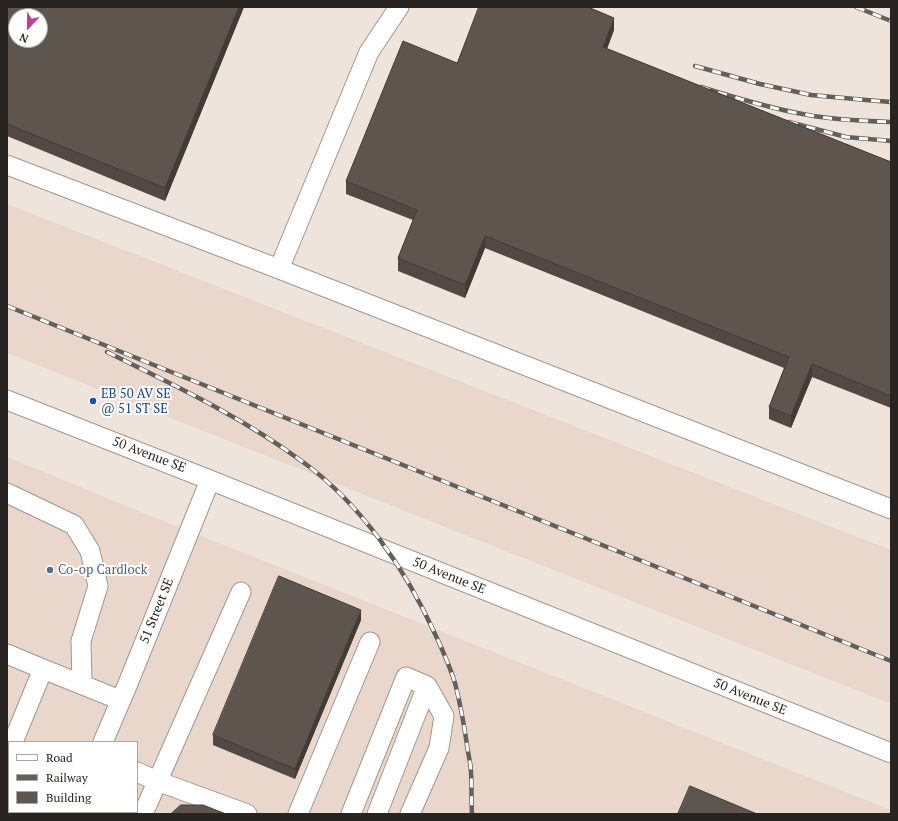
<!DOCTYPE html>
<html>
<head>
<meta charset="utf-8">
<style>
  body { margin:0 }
  #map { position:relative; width:898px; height:821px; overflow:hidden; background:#efe4dc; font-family:"PT Serif",serif }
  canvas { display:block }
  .frame { position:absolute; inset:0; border:8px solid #282421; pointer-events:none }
  .legend { position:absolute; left:8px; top:741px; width:130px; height:72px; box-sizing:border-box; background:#fff; border:1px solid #a9a7a6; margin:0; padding:5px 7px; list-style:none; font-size:12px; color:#282421 }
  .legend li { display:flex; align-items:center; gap:8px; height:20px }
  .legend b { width:20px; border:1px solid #a9a7a6 }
  .north { position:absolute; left:8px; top:8px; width:40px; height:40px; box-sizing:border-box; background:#fff; border:1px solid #a9a7a6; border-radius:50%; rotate:202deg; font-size:11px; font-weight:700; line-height:16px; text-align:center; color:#282421 }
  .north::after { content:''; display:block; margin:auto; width:14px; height:18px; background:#bb4397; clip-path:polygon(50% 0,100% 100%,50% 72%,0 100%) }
</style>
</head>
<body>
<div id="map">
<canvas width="898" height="821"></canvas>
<div class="frame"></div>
<ul class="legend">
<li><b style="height:5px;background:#fff"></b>Road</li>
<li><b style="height:5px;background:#655f5a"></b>Railway</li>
<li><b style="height:11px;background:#5f554f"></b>Building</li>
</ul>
<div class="north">N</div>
</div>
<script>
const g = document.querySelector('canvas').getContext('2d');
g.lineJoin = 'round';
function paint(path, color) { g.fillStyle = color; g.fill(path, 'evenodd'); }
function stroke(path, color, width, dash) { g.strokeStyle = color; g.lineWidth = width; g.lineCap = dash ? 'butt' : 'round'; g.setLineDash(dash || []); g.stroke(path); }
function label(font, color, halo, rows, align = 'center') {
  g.font = font + ' "PT Serif",serif'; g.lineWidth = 4; g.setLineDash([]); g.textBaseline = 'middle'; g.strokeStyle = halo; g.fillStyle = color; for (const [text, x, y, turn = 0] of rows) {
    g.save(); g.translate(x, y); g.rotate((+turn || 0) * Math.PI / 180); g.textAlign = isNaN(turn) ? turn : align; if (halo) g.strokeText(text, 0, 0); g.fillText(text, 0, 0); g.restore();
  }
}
paint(new Path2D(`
  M7,204L891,550V704L7,353Z
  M7,457L151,516L891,810V814H7ZM9,742H137V812H9Z`), '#ead7cc');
const minor = new Path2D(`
  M399,7L369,52L279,269L891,509
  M7,165L279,269
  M7,400L210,480L891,753
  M7,493L74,525L90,551L98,586L81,641L82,684
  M7,654L43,669L13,742
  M43,669L120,700
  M103,742L127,686L210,480
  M137,772L157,781L247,814
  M74,814L75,812
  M143,814L241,592
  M298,814L370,642
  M351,814L406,677L427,686L377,814
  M410,814L439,748L444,716L427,686`);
stroke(minor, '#a1978f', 21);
stroke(minor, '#fff', 19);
const rail = new Path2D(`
  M856,7L891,21
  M695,66L760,84L811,95L866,100L891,102
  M701,87C736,98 772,109 808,115C835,120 864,121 891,122
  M789,122L846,137L891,141
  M7,306L891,661
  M107,352C174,385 242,417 303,462C362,505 406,570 436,636C443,651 450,667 455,683C460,703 464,724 467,745C468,754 471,764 471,773C472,787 471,800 472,814`);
stroke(rail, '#655f5a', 4.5);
stroke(rail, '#fff', 3, [9]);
paint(new Path2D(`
  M244,7L165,201L7,136V11Z
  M614,30L607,49L891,162V408L812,377L791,428L769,419V407L784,368L485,248L465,298L398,271V258L413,220L346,194V181L457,63Z
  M361,620L295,779L213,745V735Z`), '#524944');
paint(new Path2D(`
  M239,7H244L165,201V188Z
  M614,18V30L603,59V47Z
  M485,236V248L465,298V285Z
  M812,364V377L791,428V416Z
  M361,610V620L295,779V769Z`), '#423c37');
const building = new Path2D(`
  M9,7H239L165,188L7,124V11ZM16,16H40V40H16Z
  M479,7H588L614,18L603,47L891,162V396L812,364L791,416L769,407L789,357L485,236L465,285L398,258L417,210L346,181L403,41L457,63Z
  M279,576L361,610L295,769L213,735Z
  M690,786L757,814H678Z
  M181,805H203L226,814H171Z`);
paint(building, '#5f554f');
stroke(building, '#423c37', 1);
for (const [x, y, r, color] of [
  [93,401,4,"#1a4fb4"],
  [50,570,4,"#5c6f8a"]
]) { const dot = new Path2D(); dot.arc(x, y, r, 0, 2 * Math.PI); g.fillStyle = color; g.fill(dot); stroke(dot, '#fff', 1.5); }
label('13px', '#164399', '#fff', [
  ["EB 50 AV SE",101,394],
  ["@ 51 ST SE",101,409]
], 'left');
label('13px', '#282421', '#fff', [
  ["50 Avenue SE",149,455,21],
  ["50 Avenue SE",449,576,22],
  ["51 Street SE",157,611,-68],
  ["50 Avenue SE",750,697,22]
]);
label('13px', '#4e5e75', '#fff', [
  ["Co-op Cardlock",58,570]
], 'left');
</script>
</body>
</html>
